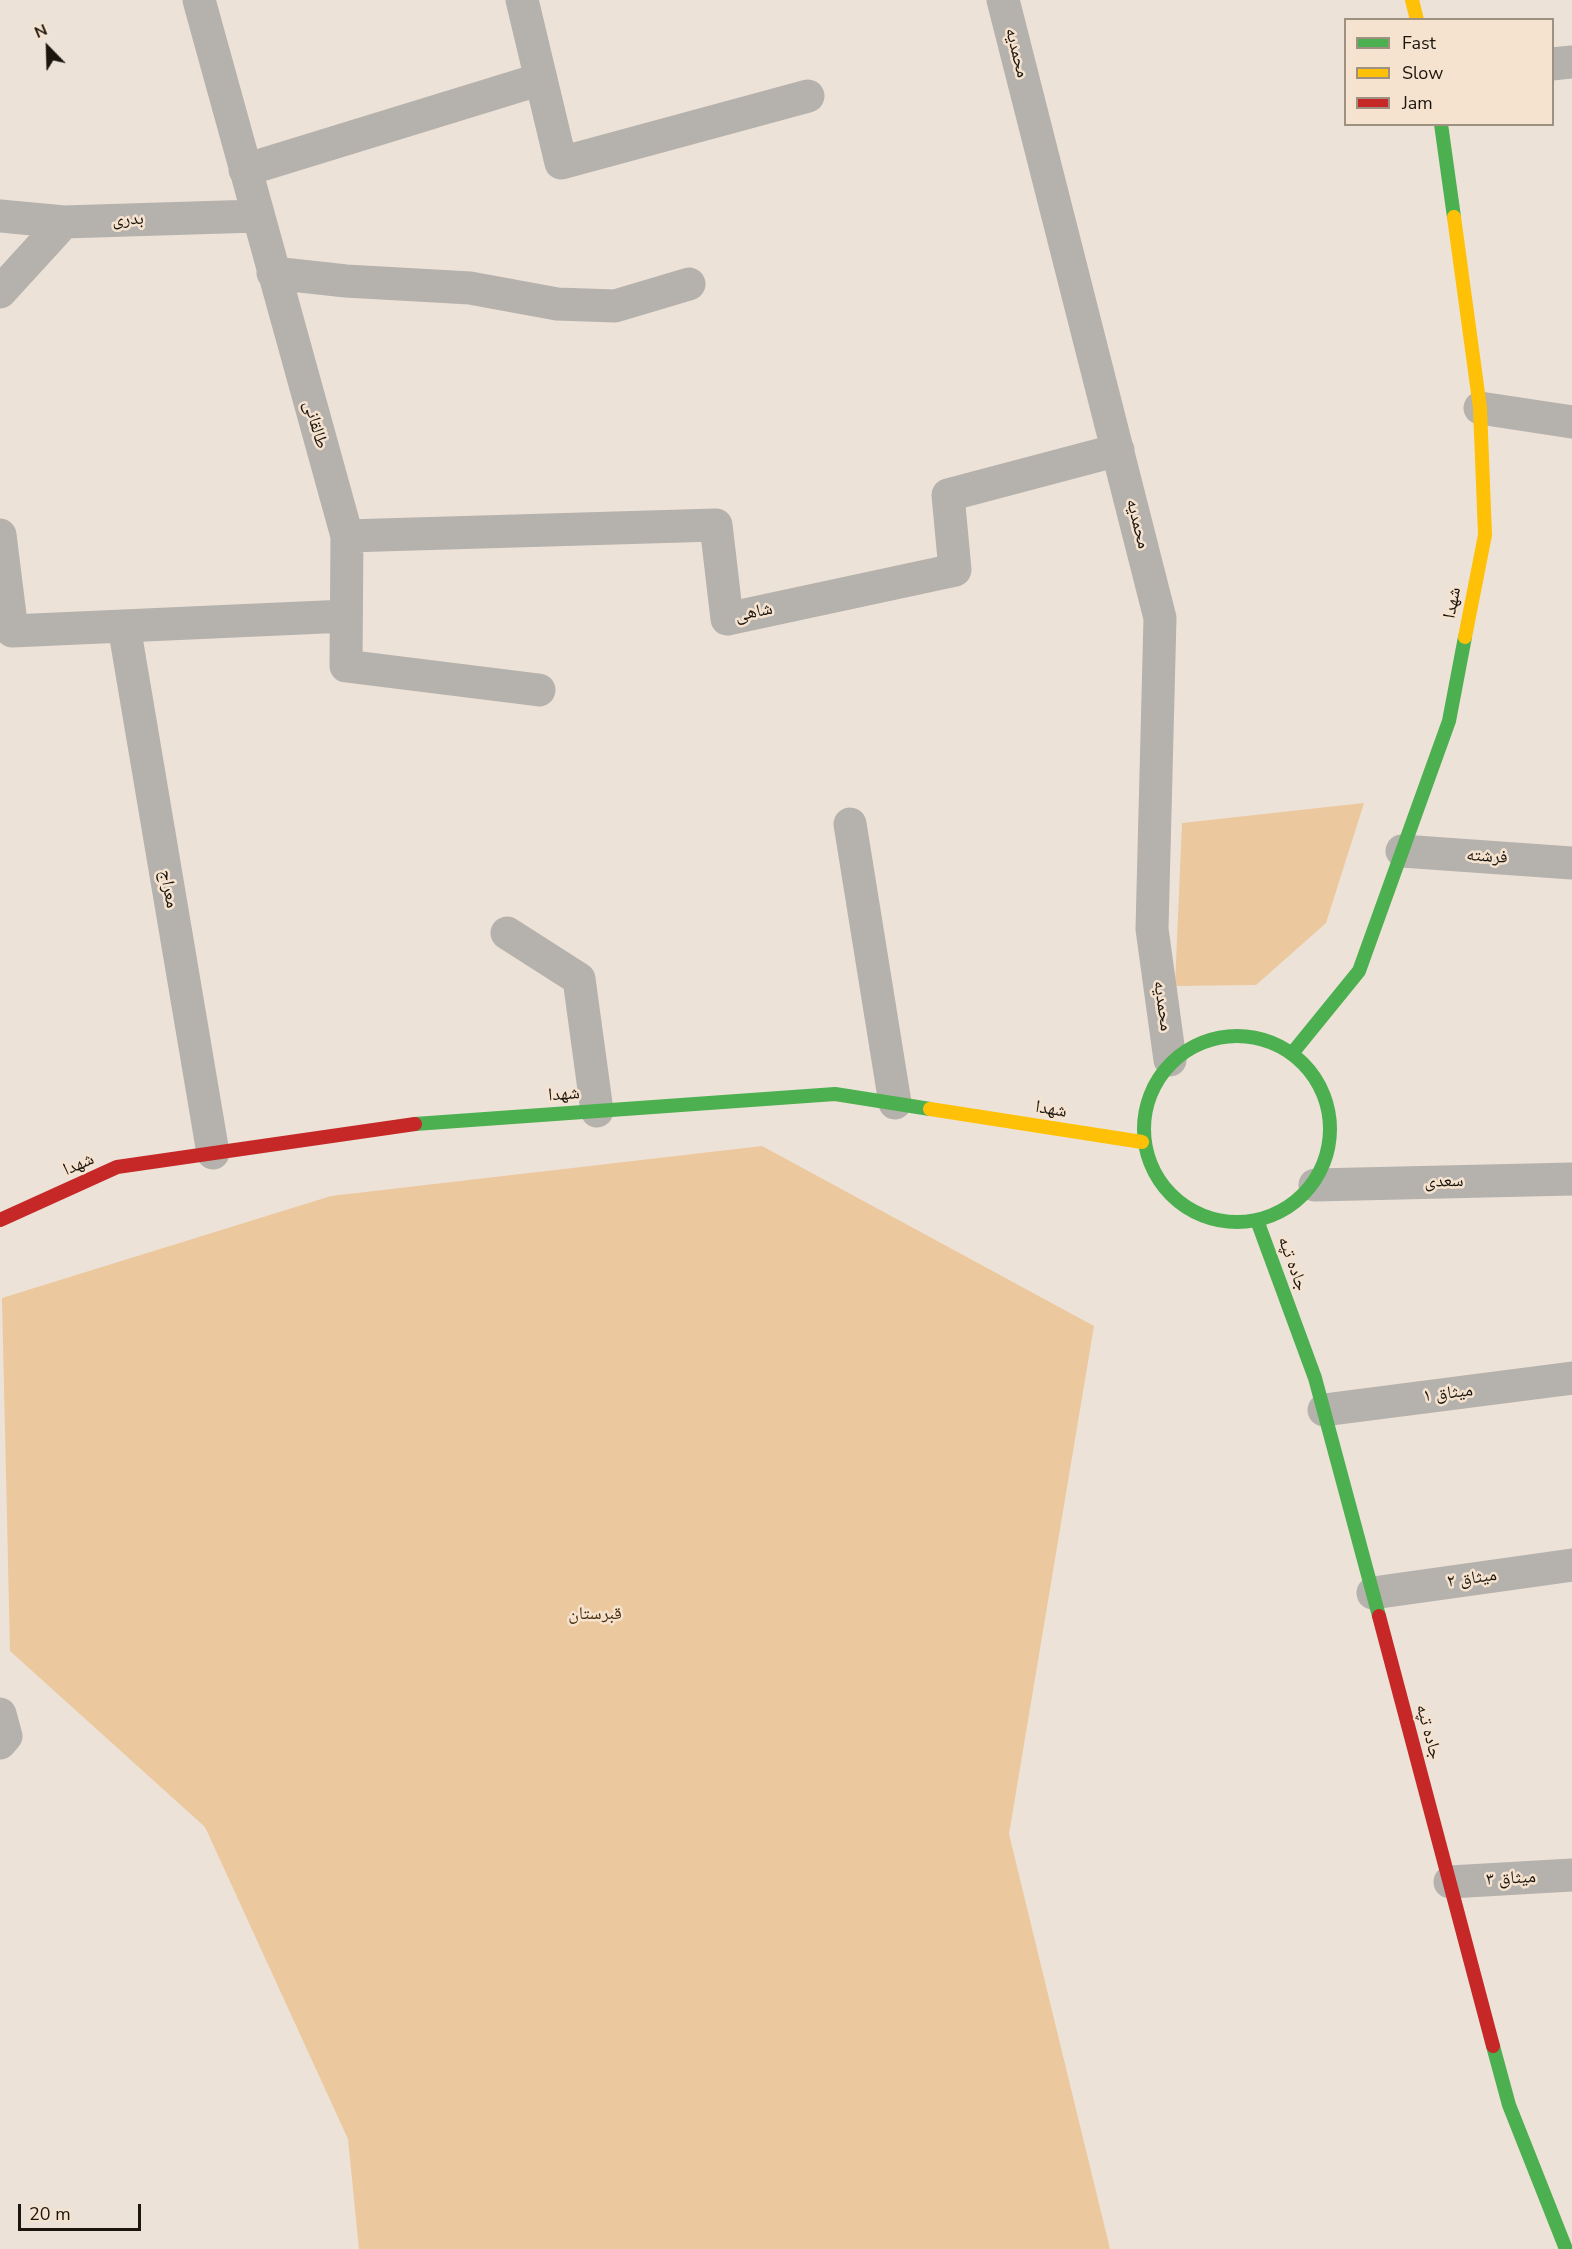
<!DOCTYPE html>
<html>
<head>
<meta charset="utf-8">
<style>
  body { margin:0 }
  #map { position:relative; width:1572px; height:2249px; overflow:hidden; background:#ede2d7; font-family:"Nunito Sans",sans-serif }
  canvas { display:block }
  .legend { position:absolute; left:1344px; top:18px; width:210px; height:108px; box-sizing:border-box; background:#f5e3cf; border:2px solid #9e9182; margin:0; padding:8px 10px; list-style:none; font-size:18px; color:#1b150e }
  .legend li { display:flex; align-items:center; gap:12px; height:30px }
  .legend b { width:30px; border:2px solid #9e9182 }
  .north { position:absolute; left:18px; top:18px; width:60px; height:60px; -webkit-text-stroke:4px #f5e3cf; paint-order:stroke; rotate:337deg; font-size:16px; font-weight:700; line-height:24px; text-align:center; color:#1b150e }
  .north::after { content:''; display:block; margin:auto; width:21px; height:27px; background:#1b150e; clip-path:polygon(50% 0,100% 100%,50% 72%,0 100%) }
  .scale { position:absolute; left:18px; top:2204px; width:123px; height:27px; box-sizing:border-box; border:3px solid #1b150e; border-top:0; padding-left:8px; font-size:18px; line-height:21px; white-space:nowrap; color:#1b150e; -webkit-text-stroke:4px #f5e3cf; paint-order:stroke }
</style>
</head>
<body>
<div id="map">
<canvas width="1572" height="2249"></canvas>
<ul class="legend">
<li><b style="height:8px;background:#4caf50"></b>Fast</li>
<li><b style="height:8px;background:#ffc107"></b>Slow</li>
<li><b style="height:8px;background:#c62828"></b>Jam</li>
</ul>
<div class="north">N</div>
<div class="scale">20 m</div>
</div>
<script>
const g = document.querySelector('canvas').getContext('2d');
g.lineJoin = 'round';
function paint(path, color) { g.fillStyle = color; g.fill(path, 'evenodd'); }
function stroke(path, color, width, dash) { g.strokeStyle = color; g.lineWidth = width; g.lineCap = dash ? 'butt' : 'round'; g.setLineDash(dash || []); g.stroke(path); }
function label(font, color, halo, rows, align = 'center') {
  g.font = font + ' "Nunito Sans","Noto Naskh Arabic",sans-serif'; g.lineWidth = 5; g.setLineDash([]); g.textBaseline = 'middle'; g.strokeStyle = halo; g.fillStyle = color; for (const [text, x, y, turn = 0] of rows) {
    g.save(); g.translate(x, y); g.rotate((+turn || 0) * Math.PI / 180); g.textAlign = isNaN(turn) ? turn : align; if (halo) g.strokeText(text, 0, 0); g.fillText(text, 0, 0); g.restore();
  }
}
paint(new Path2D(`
  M1364,803L1326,923L1256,985L1175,986L1182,823Z
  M762,1146L1094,1326L1009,1834L1110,2249H359L348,2139L205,1827L10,1651L2,1298L331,1196Z`), '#ecc89e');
stroke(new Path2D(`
  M199,0L347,536L346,666L539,690
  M522,0L561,163L808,96
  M1003,0L1160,618L1152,929L1170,1060
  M1552,64L1572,62
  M245,170L541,79
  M0,216L64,222L256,216
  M273,273L346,281L470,288L557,304L615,306L689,284
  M0,292L64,222
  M1480,408L1572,422
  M0,535L12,631L346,616
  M347,536L716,525L727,619L955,570L948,495L1118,450
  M124,626L213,1153
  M850,824L895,1103
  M1402,851L1572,863
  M507,933L579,979L597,1111
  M1315,1185L1572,1179
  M1324,1410L1572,1378
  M1373,1593L1572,1565
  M0,1714L6,1736L0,1743
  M1450,1882L1572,1875`), '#b5b1ac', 33);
stroke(new Path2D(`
  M1441,124L1454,217
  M1144 1129a93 93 0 1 1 186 0a93 93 0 1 1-186 0Z
  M1294,1051L1359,971L1449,721L1465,637
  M415,1124L835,1094L930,1109
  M1258,1223L1315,1378L1379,1616
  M1493,2046L1509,2105L1566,2249`), '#4caf50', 14);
stroke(new Path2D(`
  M1412,0L1417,20
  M1454,217L1480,408L1485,535L1465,637
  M930,1109L1142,1142`), '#ffc107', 14);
stroke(new Path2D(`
  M0,1220L117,1167L415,1124
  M1379,1616L1493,2046`), '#c62828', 14);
label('18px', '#1b150e', '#f5e3cf', [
  ["محمدیه",1016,53,76],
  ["بدری",128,220,-2],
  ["طالقانی",315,425,74],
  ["محمدیه",1137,524,76],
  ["شهدا",1453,603,-79],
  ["شاهی",754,613,-12],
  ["فرشته",1487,857,4],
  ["معراج",168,889,80],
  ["محمدیه",1162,1006,82],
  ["شهدا",564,1095,-4],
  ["شهدا",1051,1110,9],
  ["شهدا",79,1165,-24],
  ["سعدی",1444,1182,-1],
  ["جاده تپه",1292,1264,70],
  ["میثاق ۱",1448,1394,-7],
  ["میثاق ۲",1472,1579,-8],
  ["جاده تپه",1428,1732,75],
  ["میثاق ۳",1511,1879,-3]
]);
label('18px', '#472c07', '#f5e3cf', [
  ["قبرستان",595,1615]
]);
</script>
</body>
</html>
